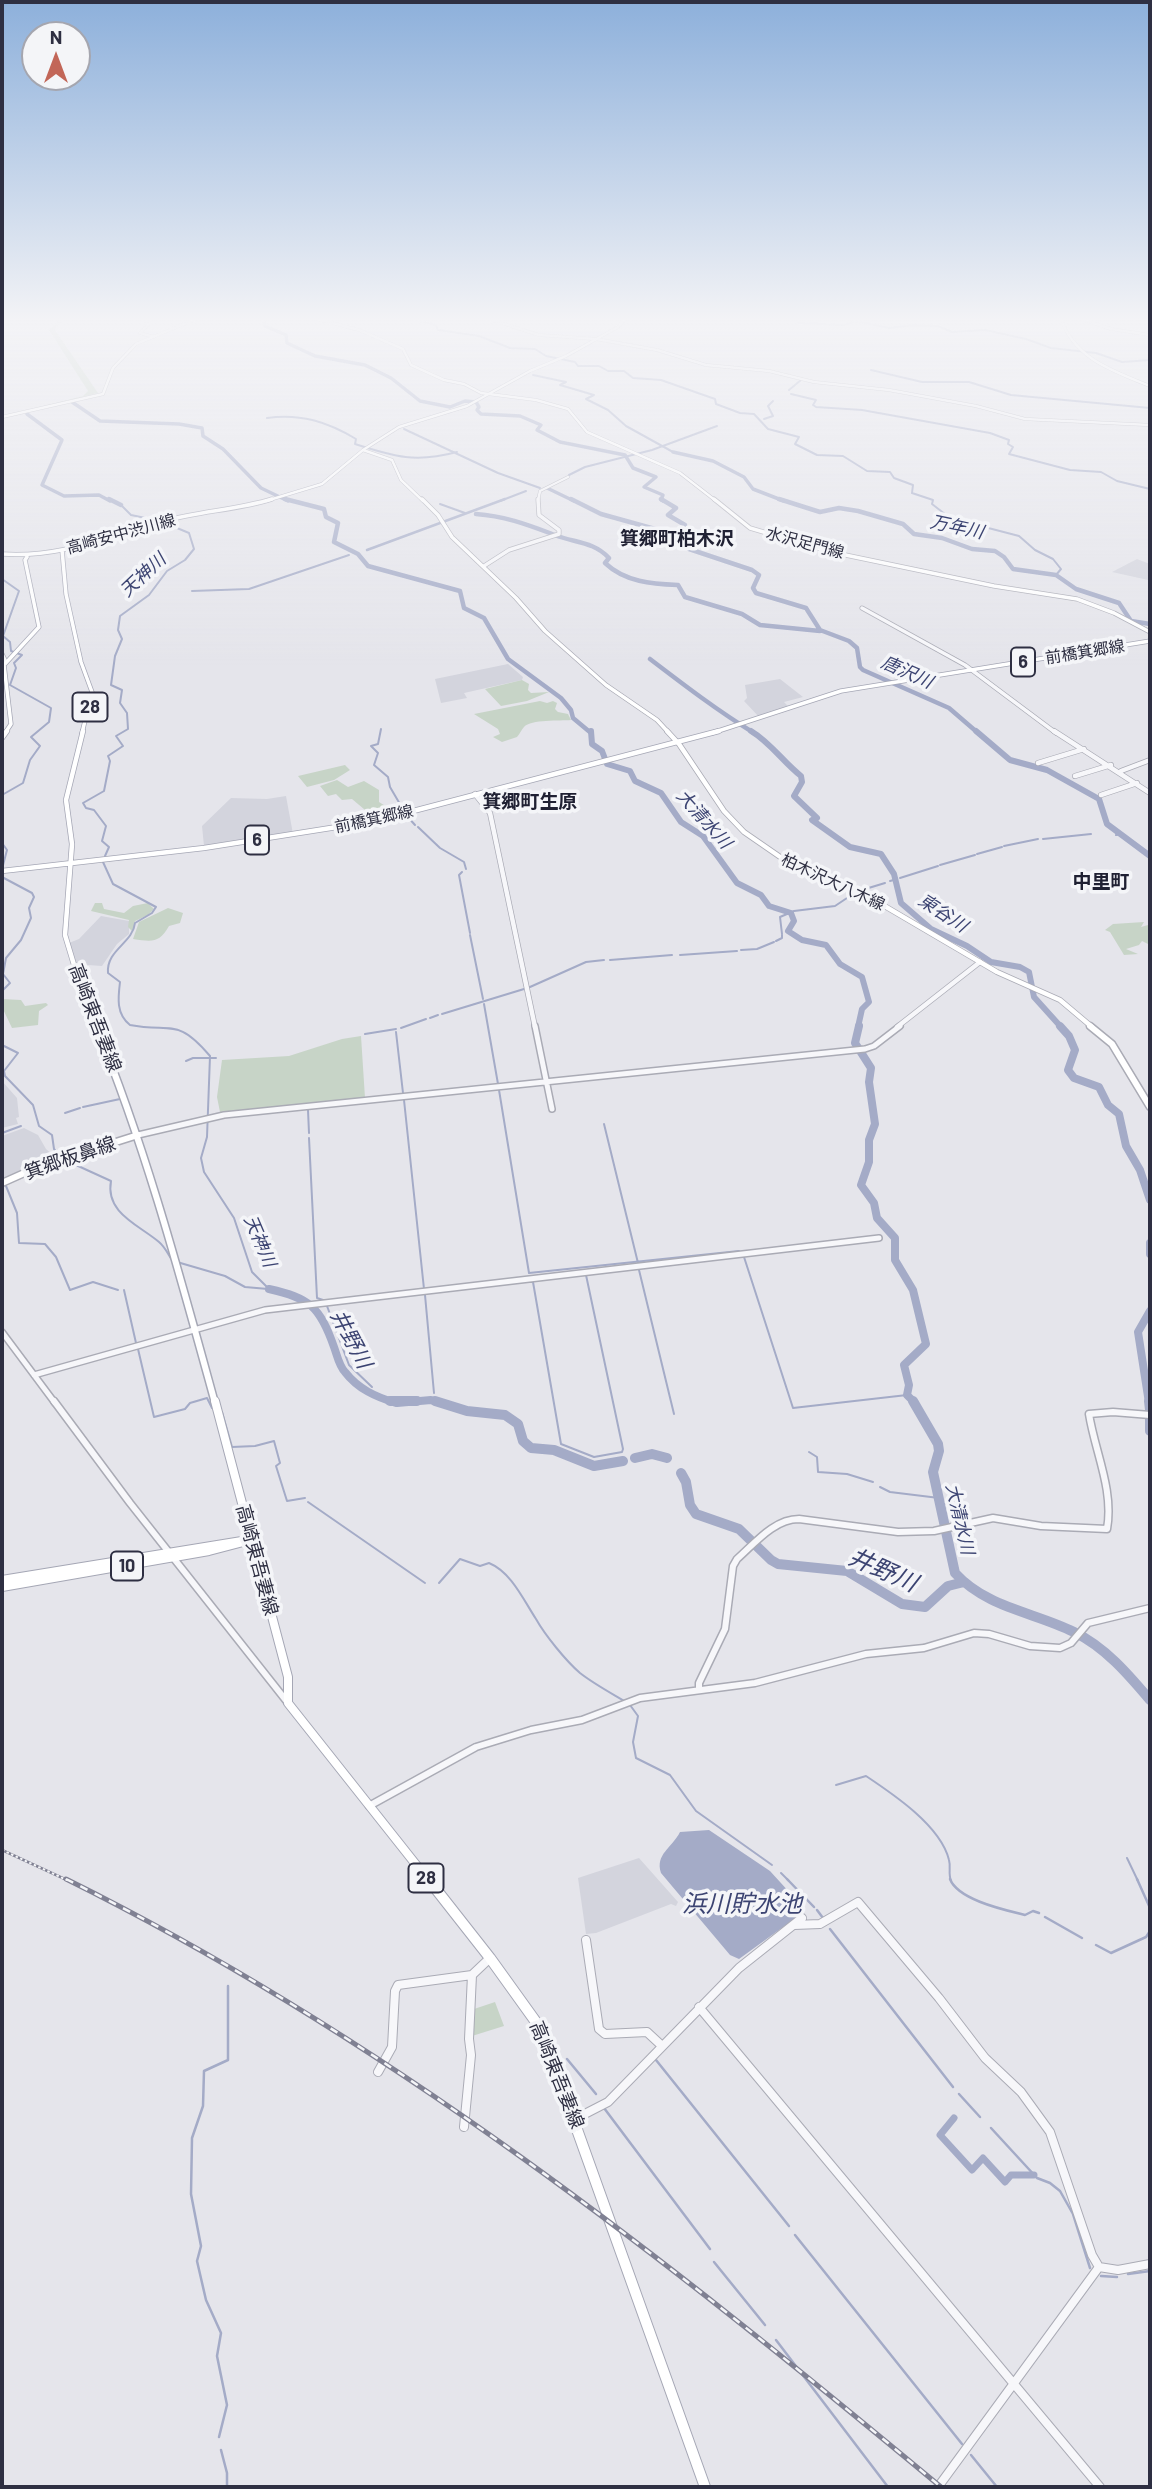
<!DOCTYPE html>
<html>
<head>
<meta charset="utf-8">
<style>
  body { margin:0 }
  #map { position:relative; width:1152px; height:2489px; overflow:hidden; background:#e5e5eb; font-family:Barlow,sans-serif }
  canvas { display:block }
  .frame { position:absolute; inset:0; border:4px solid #2e2f42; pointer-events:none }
  .north { position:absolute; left:21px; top:21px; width:70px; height:70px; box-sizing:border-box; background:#f4f5f8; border:2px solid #a5a6af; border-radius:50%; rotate:0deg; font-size:19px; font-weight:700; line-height:28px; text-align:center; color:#2e2f42 }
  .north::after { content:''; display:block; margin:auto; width:24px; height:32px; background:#c26658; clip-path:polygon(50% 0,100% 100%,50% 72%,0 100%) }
</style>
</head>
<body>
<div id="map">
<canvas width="1152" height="2489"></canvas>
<div class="frame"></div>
<div class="north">N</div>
</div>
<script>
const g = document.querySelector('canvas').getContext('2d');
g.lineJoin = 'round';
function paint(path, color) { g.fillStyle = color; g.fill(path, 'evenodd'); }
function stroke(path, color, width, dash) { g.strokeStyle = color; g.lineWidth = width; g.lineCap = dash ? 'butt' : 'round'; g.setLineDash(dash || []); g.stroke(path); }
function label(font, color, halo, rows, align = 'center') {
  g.font = font + ' Barlow,"Noto Sans JP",sans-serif'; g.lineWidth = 7; g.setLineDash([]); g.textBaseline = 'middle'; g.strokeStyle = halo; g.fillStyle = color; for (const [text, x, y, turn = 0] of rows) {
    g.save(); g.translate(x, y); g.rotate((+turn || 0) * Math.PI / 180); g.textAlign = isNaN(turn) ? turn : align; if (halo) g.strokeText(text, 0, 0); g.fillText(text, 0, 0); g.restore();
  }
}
paint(new Path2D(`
  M1137,559L1150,564L1148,580L1112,572Z
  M508,664L523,677L522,680L464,693L467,698L441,703L435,679Z
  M780,679L803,697L784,702L790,708L760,718L744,701L747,698L745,685Z
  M286,796L293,834L204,846L202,826L231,798L267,799Z
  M101,916L129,921V934L117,944L102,966L75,964L69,943L79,939Z
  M2,1081L17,1098L19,1117L16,1118L18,1124L2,1128Z
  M24,1128L38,1135L46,1149L56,1158L2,1180V1136Z
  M639,1858L678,1902L676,1906L671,1904L596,1933L586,1934L578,1878Z`), '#d3d4dd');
paint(new Path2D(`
  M68,319L56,327L55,330L98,393L24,411L83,396L88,391L49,330L58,321Z
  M522,680L529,684L528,690L531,693L549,692L527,701L501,706L485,689Z
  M540,701L547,703L553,701L557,703L555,709L558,712L568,714L571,720C560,721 531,719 524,727C521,730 520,734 517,737L502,742L493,737L500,734L498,729L474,714Z
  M345,765L350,770L334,780L307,787L298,776Z
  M337,780L348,787L364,781L379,790V802L387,807L371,815L352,799L342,800L336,794L328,796L320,786Z
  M95,903H102L104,909L124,913L133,906L148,903L154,909L148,915L135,921L133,932L128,927L129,920L91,911Z
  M168,908L183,913L180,923L169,926C159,943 153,942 133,939L139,922Z
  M1144,922L1141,927L1148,925L1150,945L1142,941L1139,945L1126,949L1138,954L1124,955L1110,932L1105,930L1113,924Z
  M2,999L21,1000L25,1006L46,1003L48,1005L39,1011L38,1025L12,1028L2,1007Z
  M361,1036L365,1098L220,1112L217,1097L222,1060L289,1056L342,1039Z
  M495,2002L504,2026L472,2036L474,2009Z`), '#c7d4c7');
paint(new Path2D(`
  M709,1830L770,1871L801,1905V1914L739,1959L730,1955L661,1873C655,1854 672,1848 680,1832Z`), '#a4abc7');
stroke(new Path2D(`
  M418,319L416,320L436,325L438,330L479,336L510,348L535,349L546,356L575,362L578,366H599L608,371H624L633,378L661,380L715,399L716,404L740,413L754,414L768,429L799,437L795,444L817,455L843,456L867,471L890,472L894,478L913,485L912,493L933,500L932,504L950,518L1019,536L1035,550L1053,559L1061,569L1056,575
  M798,323L844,325L856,321L889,328L913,325L938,326L952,332L985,330L1026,339L1051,348L1096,353L1122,362L1150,360
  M871,370L922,382H969L1011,395L1150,408
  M533,375L566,382L560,385L594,395L586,399L608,410L626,426L673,452
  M791,394L816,400L813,405L816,407L862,410L990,433L1009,440L1008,444L1013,447L1009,454L1070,470L1101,472L1117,481L1150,489
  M267,418C300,413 328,422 356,439L355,444C395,457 416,463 457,452
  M404,429L498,473L540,488
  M440,504L465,513
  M121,505L131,515L160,521
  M2,579L19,591L3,636L10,642L11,651L22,655L14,663L16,668L10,685L51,708L49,722L31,737L40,746L30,760L23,783L2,795
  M192,591L249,589L349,555
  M381,729L378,744L371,746L378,753L374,765L388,777L390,787L404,811
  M407,816L415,825
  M418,827L440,848L464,862L466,869
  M1116,835L1123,834
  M1043,839L1091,834
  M2,843L7,850L2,869
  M1004,846L1038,839
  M977,854L1002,847
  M105,856L109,847L102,841L106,826L94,810L86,808L83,803L104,791L110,761L108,756L123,746L116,736L128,729L127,713L120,703L122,690L111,685L115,656L122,639L118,630L120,616L149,595L167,571L185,560L194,549L189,533L165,523
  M103,862L113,884L156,907L152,913L135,923C133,943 106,950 108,973L120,982C118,998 116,1014 130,1025C172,1033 177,1017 210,1056L207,1137L201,1158L204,1172L234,1218L252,1272L269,1289
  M940,865L975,855
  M462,872L459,875L470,933
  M2,877L32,893L34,897L29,908L31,918L21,940L6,958L3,974L10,983L2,991
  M900,878L938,866
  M890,881L897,879
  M862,890L885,883
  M782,934L780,917L794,911L835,906L856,892
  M470,935L483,999
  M776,941L782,938V935
  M741,950L757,949L774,942
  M680,955L737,951
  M610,960L672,955
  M530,987L586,962L604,960
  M484,1004L498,1084
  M442,1014L524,989
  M430,1018L438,1015
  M401,1028L426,1019
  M396,1032L403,1093
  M365,1034L396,1029
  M2,1045L18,1053L4,1071L5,1076L33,1105L39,1126L52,1135L54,1149L60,1156
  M186,1061L193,1058H216
  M499,1090L529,1273L739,1251
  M404,1100L424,1289
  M83,1107L120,1099
  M308,1110L309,1133
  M65,1113L80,1108
  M604,1124L638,1263
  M2,1133L21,1126
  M309,1138L317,1298L326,1301
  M65,1160L111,1181C105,1213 139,1225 159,1242C165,1247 168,1254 172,1260
  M6,1186L17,1213L19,1243L45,1244L56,1257L70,1290L93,1282L118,1290
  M744,1257L793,1408L907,1395
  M177,1262L225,1276L245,1287L268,1289
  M639,1270L674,1414
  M529,1282H533L561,1444L594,1457L622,1452L623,1449L586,1275
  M124,1290L136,1343
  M425,1295L434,1393
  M327,1306L349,1365L372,1387
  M138,1349L154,1417L185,1409L190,1403L207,1398L212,1408
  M222,1412L232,1447L255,1446L274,1441L280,1463L276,1466L287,1501L305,1498
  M809,1452L817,1457L818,1472L847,1474L873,1482
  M880,1487L890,1492L939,1498
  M308,1502L425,1583
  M439,1583L460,1559L480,1566L489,1563C511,1572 523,1599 536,1619C545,1635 566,1661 580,1673C594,1684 611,1693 626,1702
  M630,1705L638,1716L633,1742L636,1758L670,1775L696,1811L772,1865
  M836,1785L866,1776C893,1794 941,1826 949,1860C951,1867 948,1873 951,1881
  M1127,1858L1138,1881
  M781,1873L789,1881`), '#a4abc7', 2);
stroke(new Path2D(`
  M787,1879L814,1907
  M950,1879C958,1900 1005,1910 1025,1915L1033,1911L1039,1913
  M1137,1879L1150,1908
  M817,1910L823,1918
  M1045,1917L1082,1938
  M830,1929L953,2087
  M1096,1945L1111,1953L1146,1937L1150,1931
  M567,2059L596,2094
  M656,2060L789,2226
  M959,2094L980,2117
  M604,2108L710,2249
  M991,2128L1037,2178L1050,2183L1060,2191L1073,2214L1090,2268
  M795,2235L962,2444
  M714,2262L765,2325
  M1128,2274L1150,2271
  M1101,2276L1117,2277
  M776,2340L888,2487
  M219,2437L227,2405L217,2356L221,2333L206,2300L197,2261L201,2246L191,2194L192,2138L203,2106L204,2071L228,2060V1986
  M221,2450L227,2473V2487
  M971,2455L997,2487`), '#a4abc7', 2.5);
stroke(new Path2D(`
  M789,390L801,380
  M764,419L773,416L768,406L773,401
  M569,475L585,467L652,450L717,426
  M500,501L526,491`), '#a4abc7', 2);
stroke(new Path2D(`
  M367,550L505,499`), '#a4abc7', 2.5);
stroke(new Path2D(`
  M954,2118L940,2135L972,2170L983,2158L1005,2182L1011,2175H1034`), '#a4abc7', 7);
stroke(new Path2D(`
  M263,319L265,326L286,335L287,343L315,356L365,365L391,378L420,401L450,407L465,401L476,402L479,407L477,410L481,414L520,416L541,425L537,430L560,442L625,455L633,468L656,477L644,487L663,495L661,500L663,501
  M72,402L100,421L179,424L202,428L203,436L223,449L261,488L288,501
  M27,414L62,440L42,485L64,496L99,495L110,501
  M673,452L713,461L744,477L753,489L784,501
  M547,488L574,501`), '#a4abc7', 3.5);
stroke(new Path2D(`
  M109,499L121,505
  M285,499L324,509L326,517L338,523L334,542L358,554L368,566L460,591L464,608L484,618L508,659L561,698L571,710L573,718L591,733
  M571,499L601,514L655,529L662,539L687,547
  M661,499L676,508L668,515L685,525V535L693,540L687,546L689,549L752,570L759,575L753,588L756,593L806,608L820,630L849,641L857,648L860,667L863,670L949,708L978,733
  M779,499L820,512L839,508L858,511L903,524L914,534L942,538L972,549L995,551L1004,557L1013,569L1056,575L1076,589L1119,603L1131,621L1150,624
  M476,514C505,516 528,525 555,535C574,543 593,541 609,558L605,563C625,582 652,584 678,585L685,597L742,614L760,625L820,631
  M650,659C684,685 718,711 754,733`), '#a4abc7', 4.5);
stroke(new Path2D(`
  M591,731L592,744L602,751L607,764L630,771L635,781L661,793L681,822L703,836L737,883L761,895L769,906L791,913L794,921L788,931L802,940L826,945L840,964L862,977L869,1002L862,1009L858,1027
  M751,731C771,743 783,762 801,776L802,782L794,796L817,818L812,820L850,847L881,854L894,874L901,903L931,929L967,946L991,962L1020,967L1029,972L1034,997L1061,1027
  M976,731L1010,760L1047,770L1099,799L1107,824L1150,856`), '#a4abc7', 6);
stroke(new Path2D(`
  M859,1026L855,1043L871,1068L869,1082L875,1124L869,1140V1162L861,1185L874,1203L877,1218L895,1238V1260L913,1290L926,1344L904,1365L909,1385L907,1395L915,1403
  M1060,1026L1069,1036L1075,1050L1068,1070L1074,1078L1099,1087L1108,1105L1119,1114L1126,1146L1140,1170L1150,1200
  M1150,1243V1254
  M269,1289C310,1298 320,1307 334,1347C337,1355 339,1366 345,1372C358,1389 376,1397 396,1403
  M397,1403L431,1400L441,1403
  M1149,1403L1138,1332L1150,1311`), '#a4abc7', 8);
stroke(new Path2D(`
  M390,1401H417
  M435,1401L467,1411L505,1415L518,1424L523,1441L531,1448L554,1450L594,1466L623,1461
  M913,1401L938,1444L939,1451L933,1472L955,1573C987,1608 1034,1612 1074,1632C1105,1647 1128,1674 1150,1700
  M1149,1401L1150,1410
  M1150,1411V1431
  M635,1458L652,1454L667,1458
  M681,1473L686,1482L690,1505L696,1514L739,1529L771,1560L778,1564L847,1571L902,1604L925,1607L948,1586L964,1582`), '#a4abc7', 10);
const tertiaryFar5 = new Path2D(`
  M145,319L148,325L140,333L154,337
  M489,319L539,335L596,339L657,350L706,365L769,371L814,382L889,390L976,406L1025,419L1150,425
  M538,501L540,491L568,477`);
const tertiaryFar4 = new Path2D(`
  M484,566L509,550L559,534V530L539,515L538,499
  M862,608L965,665L1056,733
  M2,654L6,662`);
const tertiaryFar3 = new Path2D(`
  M1054,731L1150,793
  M1038,763L1084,749
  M1121,771L1150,760
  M1075,776L1111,765
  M475,794L490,813L535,1027
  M1101,795L1137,783
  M897,1027L980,962`);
const tertiaryFar2 = new Path2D(`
  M535,1026L552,1109
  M138,1135L224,1115L865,1049L874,1046L900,1026
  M2,1332L55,1403
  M34,1375L265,1310L879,1238`);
const tertiaryFar1 = new Path2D(`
  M54,1401L130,1503L288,1703
  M699,1689V1683L725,1629L733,1566L737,1559C755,1543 774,1519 799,1519L898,1532L934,1531L993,1518L1041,1526L1107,1529C1114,1490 1095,1452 1089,1414L1113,1412L1150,1415
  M369,1806L476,1747L531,1730L582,1720L640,1698L755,1683L866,1654L924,1648L974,1633L989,1634L1030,1646L1060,1648L1071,1643L1088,1623L1150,1608`);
const tertiary = new Path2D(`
  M794,1925L820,1924L858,1902L939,1998L985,2058L1021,2092L1050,2132L1092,2255L1099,2267L1118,2270L1150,2264
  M586,1940L599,2029L605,2034L647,2032L661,2045
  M699,2007L1100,2487
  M378,2072L392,2047L395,1991L398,1985L472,1975L490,1958
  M575,2119L608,2102L739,1968L802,1918
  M464,2127L471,2055L469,2039L472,1975
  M938,2487L1099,2267`);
const secondaryFar3 = new Path2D(`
  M317,319L359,330L403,349L411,365L444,380L464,384L481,393L536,400L568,409L587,432L680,473L716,501
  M1082,319L1111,329L1150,335
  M2,417L103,394L113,368L136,344L196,319
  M363,450L392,460L401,480L423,501`);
const secondaryFar2 = new Path2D(`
  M422,499L438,515L452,537L516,598L545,631L606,685L657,720L669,733
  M714,499L750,528L831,552L994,586L1077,599L1114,613L1150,632`);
const secondaryFar1 = new Path2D(`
  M667,731L679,744L724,811L744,832L786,861L859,891L997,972L1060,1000L1092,1027`);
const secondary = new Path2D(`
  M1090,1026L1112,1044L1150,1107
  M2,1183L40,1166L138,1135`);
const primaryFar5 = new Path2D(`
  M1061,319C1075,359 1113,371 1150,386
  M266,501L322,484L363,450L399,427L467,406L530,371L566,356L618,327L625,319`);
const primaryFar4 = new Path2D(`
  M62,550L66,594L81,662L92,692L82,733
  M2,554C62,558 109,536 165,521C200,511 237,510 272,499
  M5,733L11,724L4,665L39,627L25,560L27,557
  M712,733L841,691L1150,641`);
const primaryFar3 = new Path2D(`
  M83,731L66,800L72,844L65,935L81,988L97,1027
  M2,738L7,731
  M2,871L204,848L375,821L719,731`);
const primaryFar2 = new Path2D(`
  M96,1026C146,1148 180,1276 215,1403`);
const primaryFar1 = new Path2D(`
  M215,1401L288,1677V1703L429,1881
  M2,1580L248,1540
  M2,1587L209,1551L251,1540`);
const primary = new Path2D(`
  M428,1879L490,1958L541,2029L705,2487`);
stroke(tertiaryFar5, '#aaabb5', 3.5);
stroke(tertiaryFar4, '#aaabb5', 5);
stroke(tertiaryFar3, '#aaabb5', 6);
stroke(tertiaryFar2, '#aaabb5', 8);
stroke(tertiaryFar1, '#aaabb5', 9);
stroke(tertiary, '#aaabb5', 10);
stroke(secondaryFar3, '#aaabb5', 3.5);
stroke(secondaryFar2, '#aaabb5', 5);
stroke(secondaryFar1, '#aaabb5', 6);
stroke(secondary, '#aaabb5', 9);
stroke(primaryFar5, '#a5a7b5', 3.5);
stroke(primaryFar4, '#a5a7b5', 5);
stroke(primaryFar3, '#a5a7b5', 6);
stroke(primaryFar2, '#a5a7b5', 9);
stroke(primaryFar1, '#a5a7b5', 10);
stroke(primary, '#a5a7b5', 12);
stroke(tertiaryFar5, '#f7f7fa', 2.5);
stroke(tertiaryFar4, '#f7f7fa', 3.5);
stroke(tertiaryFar3, '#f7f7fa', 4.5);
stroke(tertiaryFar2, '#f7f7fa', 5);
stroke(tertiaryFar1, '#f7f7fa', 6);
stroke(tertiary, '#f7f7fa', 8);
stroke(secondaryFar3, '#fff', 2.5);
stroke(secondaryFar2, '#fff', 3.5);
stroke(secondaryFar1, '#fff', 4.5);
stroke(secondary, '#fff', 6);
stroke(primaryFar5, '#fff', 2.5);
stroke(primaryFar4, '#fff', 3.5);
stroke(primaryFar3, '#fff', 4.5);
stroke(primaryFar2, '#fff', 6);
stroke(primaryFar1, '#fff', 8);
stroke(primary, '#fff', 10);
const railFar1 = new Path2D(`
  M2,1850L69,1881`);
const rail = new Path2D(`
  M66,1879C387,2038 667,2259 941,2487`);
stroke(railFar1, '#808193', 2.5);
stroke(rail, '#808193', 5);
stroke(railFar1, '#f4f5f8', 2, [2.5]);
stroke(rail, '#f4f5f8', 2.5, [8]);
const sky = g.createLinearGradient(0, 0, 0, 667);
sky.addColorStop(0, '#8db0db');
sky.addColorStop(0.48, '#f3f3f6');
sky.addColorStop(1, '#f3f3f600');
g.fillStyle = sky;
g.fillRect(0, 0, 1152, 667);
label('16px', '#2e2f42', '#f4f5f8', [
  ["高崎安中渋川線",121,534,-15],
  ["水沢足門線",805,543,15],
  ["前橋箕郷線",1085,652,-9],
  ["前橋箕郷線",374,819,-12],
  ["柏木沢大八木線",833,882,25]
]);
label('italic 18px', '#3c4472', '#f4f5f8', [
  ["万年川",957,527,12],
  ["天神川",143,575,-43],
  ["唐沢川",907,672,24],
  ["大清水川",704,819,48],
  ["東谷川",943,913,33],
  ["天神川",260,1241,67],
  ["大清水川",960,1519,77]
]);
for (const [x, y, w] of [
  [1023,662,24],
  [90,707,35],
  [257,840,24],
  [127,1566,32],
  [426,1878,35]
]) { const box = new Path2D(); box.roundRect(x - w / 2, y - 14.5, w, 29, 5); g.fillStyle = '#f4f5f8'; g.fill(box); stroke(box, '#2e2f42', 2); }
label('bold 18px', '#2e2f42', null, [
  ["6",1023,662],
  ["28",90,707],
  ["6",257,840],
  ["10",127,1566],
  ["28",426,1878]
]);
label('bold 19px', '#202133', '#f4f5f8', [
  ["箕郷町柏木沢",677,539],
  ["箕郷町生原",530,802],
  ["中里町",1101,882]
]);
label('19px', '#2e2f42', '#f4f5f8', [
  ["高崎東吾妻線",95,1018,69],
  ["箕郷板鼻線",70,1158,-19],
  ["高崎東吾妻線",257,1560,75],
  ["高崎東吾妻線",557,2075,68]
]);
label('italic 21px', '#3c4472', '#f4f5f8', [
  ["井野川",351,1339,62]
]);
label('italic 24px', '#3c4472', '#f4f5f8', [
  ["井野川",883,1570,24],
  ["浜川貯水池",742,1904]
]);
</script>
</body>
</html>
